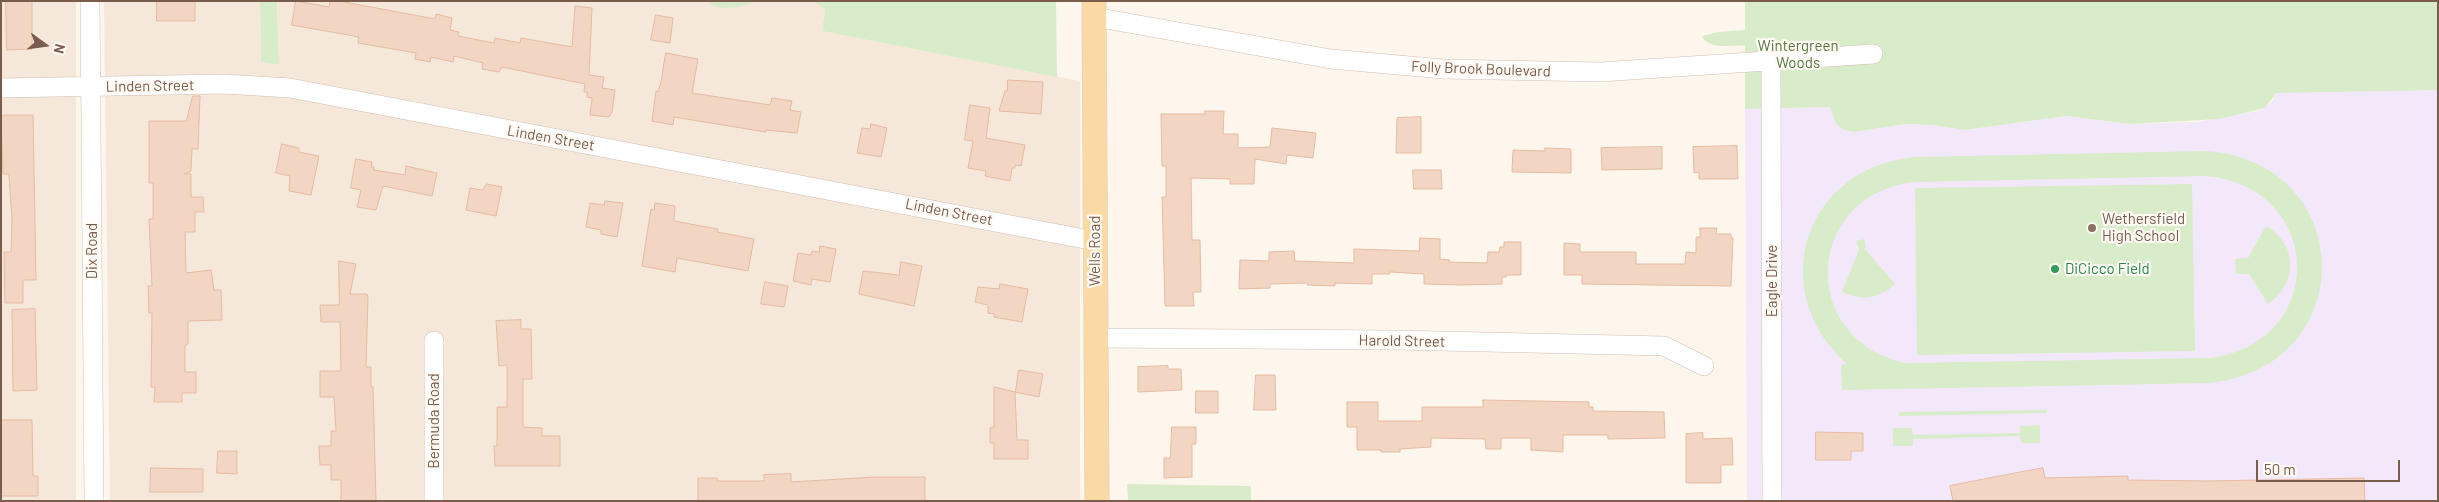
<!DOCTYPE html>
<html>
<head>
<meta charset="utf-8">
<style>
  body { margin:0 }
  #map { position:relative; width:2439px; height:502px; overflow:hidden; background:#fdf6ec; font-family:Barlow,sans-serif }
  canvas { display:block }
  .frame { position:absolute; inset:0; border:2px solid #7a5c4d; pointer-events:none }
  .north { position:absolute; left:20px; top:20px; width:50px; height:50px; -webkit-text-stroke:4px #fffaf3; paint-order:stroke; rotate:104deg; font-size:14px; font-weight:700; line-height:20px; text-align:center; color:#7a5c4d }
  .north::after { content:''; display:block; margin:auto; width:18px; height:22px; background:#7a5c4d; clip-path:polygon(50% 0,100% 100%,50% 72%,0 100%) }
  .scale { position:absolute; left:2256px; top:460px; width:144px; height:22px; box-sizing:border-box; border:2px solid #7a5c4d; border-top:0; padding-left:6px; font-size:15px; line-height:18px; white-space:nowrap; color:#7a5c4d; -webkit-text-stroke:4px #fffaf3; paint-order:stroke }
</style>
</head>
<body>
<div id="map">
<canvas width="2439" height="502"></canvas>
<div class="frame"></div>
<div class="north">N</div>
<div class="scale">50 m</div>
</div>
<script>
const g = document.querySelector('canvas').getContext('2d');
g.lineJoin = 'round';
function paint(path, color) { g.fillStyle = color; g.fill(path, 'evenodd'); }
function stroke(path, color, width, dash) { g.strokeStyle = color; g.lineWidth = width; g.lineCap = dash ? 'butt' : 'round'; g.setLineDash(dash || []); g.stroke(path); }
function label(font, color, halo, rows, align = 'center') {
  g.font = font + ' Barlow,sans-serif'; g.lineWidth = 4.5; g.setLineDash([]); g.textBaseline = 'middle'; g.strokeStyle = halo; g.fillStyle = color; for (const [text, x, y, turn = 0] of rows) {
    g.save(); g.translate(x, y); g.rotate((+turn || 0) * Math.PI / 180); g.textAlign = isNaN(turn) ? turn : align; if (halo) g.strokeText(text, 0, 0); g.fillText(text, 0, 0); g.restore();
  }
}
paint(new Path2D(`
  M1,1H76V501H1Z
  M104,1H260L261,62L279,65L277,1H822L826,2L822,31L1080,81V501H110Z`), '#f5e8da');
paint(new Path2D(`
  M2432,89L2438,90V501H1747L1745,109L1830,107L1836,124L1844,130L1854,132L1904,124L1934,125L1965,130L2066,116L2130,124L2196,122L2258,111L2271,103L2276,93Z`), '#f3e8fa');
paint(new Path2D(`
  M260,1H277L279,65L261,62Z
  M708,1H758C744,6 718,14 708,1Z
  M813,1H1056L1057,77L822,31L825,9Z
  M1745,1H2438V90L2276,93L2265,108L2219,119L2130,124L2066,116L1965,130L1934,125L1904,124L1854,132L1844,130L1836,124L1830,107L1745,109V46C1731,45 1708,50 1702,36L1718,32L1745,30Z
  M2205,151C2359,161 2362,368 2209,383L1842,390L1841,365L1847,364C1764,290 1805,166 1916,157ZM2205,176C2325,186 2329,342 2211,358L1905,363C1796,339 1805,192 1916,182Z
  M2192,184L2195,351L1917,355L1915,188Z
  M2266,226C2298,244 2298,284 2268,304L2249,274H2236L2235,259L2248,258Z
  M1864,239L1866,247L1864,248L1895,284C1878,299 1863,301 1842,292L1859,250L1856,241Z
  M2047,410V413L1899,416V412Z
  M2040,425V443H2021L2020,436L1913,439V446H1893V428H1912L1913,435L2020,433V426Z
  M1127,484L1251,486V501H1128Z`), '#d8ecc9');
const building = new Path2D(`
  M6,1H32V49L7,50Z
  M157,1H195V21H157Z
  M296,1L329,7L330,1H339L435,19L436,14L452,18L450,30L459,32L458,36L494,43L495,38L520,43L521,38L572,47L575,6L592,8L589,75L604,77L602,88L615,90L612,112L609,117L590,115L592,98L587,97V92H584L585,84L502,67L499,72L482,69L483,63L454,56L453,62L431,57L430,62L415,59L416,53L358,43L359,37L292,25Z
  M656,15L673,18L670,43L651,40Z
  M666,53L698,59L692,93L770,105L772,98L792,101L790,110L801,112L797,133L766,130V132L674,117L673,125L652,121L656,91L658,92L661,82Z
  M1008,80L1043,82L1041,114L999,111L1005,91H1007Z
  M193,96H200L198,149H192L191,171L184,174H191V197H203L204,212H195V232H185L186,273L211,270L214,290H221L222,320L188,321V344L185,346V372H196V393H182V402H154L155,387H151L152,313H149L148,286H152L149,219H153V183H149V121H186Z
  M970,105L990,108L986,138L1025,145L1021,166L1015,165V168H1012L1010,181L985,176L986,171L968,168L973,141L965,140Z
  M1205,111H1224L1223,134H1238V148L1270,147L1272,128L1316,133L1313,158L1287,155L1286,164L1255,159L1254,184H1230V179L1191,178L1192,240H1200L1201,292H1193L1194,306H1165L1162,197H1166V166H1162L1161,114H1205Z
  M4,115H33L36,280H23V303H5L4,252H11L12,220L9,174H3L1,117Z
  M1421,117V153H1396L1397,118Z
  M871,124L887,128L881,157L857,153L862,128L870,129Z
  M282,144L299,148V152L319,156L311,195L289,191L290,176L276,173Z
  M1737,146L1738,179H1699V172L1694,173L1693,147Z
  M1662,147V169L1602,170L1601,148Z
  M1545,148L1571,149V173L1512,172L1513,150L1545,151Z
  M356,159L372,162L371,167H374V170L405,175L406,166L437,173L432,196L383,186L376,210L357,207L361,190L351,188Z
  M1413,170H1441L1442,189H1414Z
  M487,184L502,187L496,216L466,210L470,188L482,190Z
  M605,201L623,203L617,237L601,234V230L586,227L590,203L604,205Z
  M655,203L675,206L674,221L718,229L717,232L754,239L748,271L677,258L675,272L642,266L651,209L654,210Z
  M1700,228H1717L1716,234H1731V238H1733L1731,286L1582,284V275H1564V243L1580,244V252H1636V264H1685L1686,252L1696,253V237H1700Z
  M1420,238L1440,239V259L1450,260L1449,262L1487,263L1488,252H1499L1500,247H1504V242H1521V275H1506V277H1502V284L1461,285L1424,284V274L1390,272L1389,274H1372V284L1335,283V286L1307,285L1308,283L1270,284V288L1239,289L1240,260L1269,261V252L1294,251L1295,261L1354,263V249L1419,251Z
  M820,246L836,249L830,282L812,279L811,285L793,281L798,253L811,255L812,251L819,252Z
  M339,261L356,264L350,294H367L368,297L366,367H371V387H373L376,501H341V480H331V465H320L319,446H331V431H336L334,397H320V371H341L340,322H321L320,305H339Z
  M901,262L922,266L914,306L859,294L863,271L899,275Z
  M765,282L788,286L784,307L761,304Z
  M1000,284L1028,289L1022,322L994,317L995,314L988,313V305L975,302L978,287L999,289Z
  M35,309L37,390L13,391L12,310Z
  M521,320V329H531L532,379H523V427L542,428V436H560V466H495L494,446H497V407H507V365L499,366L496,321Z
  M1168,366V369H1181L1182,390L1138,392V367Z
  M1019,370L1043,374L1039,397L1015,392L1017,440H1028V459H994V443H990V428L994,427V387L1015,392Z
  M1256,375H1275L1276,410H1254Z
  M1196,391H1218V413H1196Z
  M1483,400L1589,402V407H1593V411L1664,412L1665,438L1608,439V435H1563V452L1531,450V438H1501V449H1486L1485,439L1431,438V447L1400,449V452H1381V450H1357V427H1347V402H1378V421H1422V407H1483Z
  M1,420H32L33,476H38V496H1Z
  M1172,427H1196V444H1192V477L1164,478V458H1170Z
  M1816,432L1863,433V451H1851V460H1816Z
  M1703,433V439L1732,438L1733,465H1721V483H1686V434Z
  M218,451H237V474L217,473Z
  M151,468L203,469V492H150Z
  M2043,468L2045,478L2128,476V480L2208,481L2364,478L2365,501H1953L1950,486Z
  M791,474V482L875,477H925V501H698V478H717V481H764V475Z`);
paint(building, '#f3d5c3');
stroke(building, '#e6bba3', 1);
const minor = new Path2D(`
  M90,1L94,501
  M1094,17L1331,59L1443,69L1600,72L1873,54
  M1771,61L1772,501
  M1,88L224,84L290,88L1095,241
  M1096,338L1395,340L1664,346L1704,366
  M434,341V501`);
const major = new Path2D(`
  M1094,1L1097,501`);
stroke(minor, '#d1beb0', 20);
stroke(major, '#dad1cd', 25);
stroke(minor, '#fff', 19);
stroke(major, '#fbd9a5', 24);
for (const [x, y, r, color] of [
  [2092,228,5,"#8d6e63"],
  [2055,269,5,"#2e9e5b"]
]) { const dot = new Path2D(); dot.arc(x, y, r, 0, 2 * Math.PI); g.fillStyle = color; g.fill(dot); stroke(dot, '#fffaf3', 2); }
label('15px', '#537a41', '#fffaf3', [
  ["Wintergreen",1798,46],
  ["Woods",1798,63]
]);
label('15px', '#7a5c4d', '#fffaf3', [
  ["Folly Brook Boulevard",1481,69,2],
  ["Linden Street",150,86,-1],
  ["Linden Street",551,138,10],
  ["Linden Street",949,212,11],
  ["Dix Road",92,251,-90],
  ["Wells Road",1095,251,-90],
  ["Eagle Drive",1772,281,-90],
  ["Harold Street",1402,341,1],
  ["Bermuda Road",434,421,-90]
]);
label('15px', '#785e54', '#fffaf3', [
  ["Wethersfield",2102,219],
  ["High School",2102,236]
], 'left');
label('15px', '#27864d', '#fffaf3', [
  ["DiCicco Field",2065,269]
], 'left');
</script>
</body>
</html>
